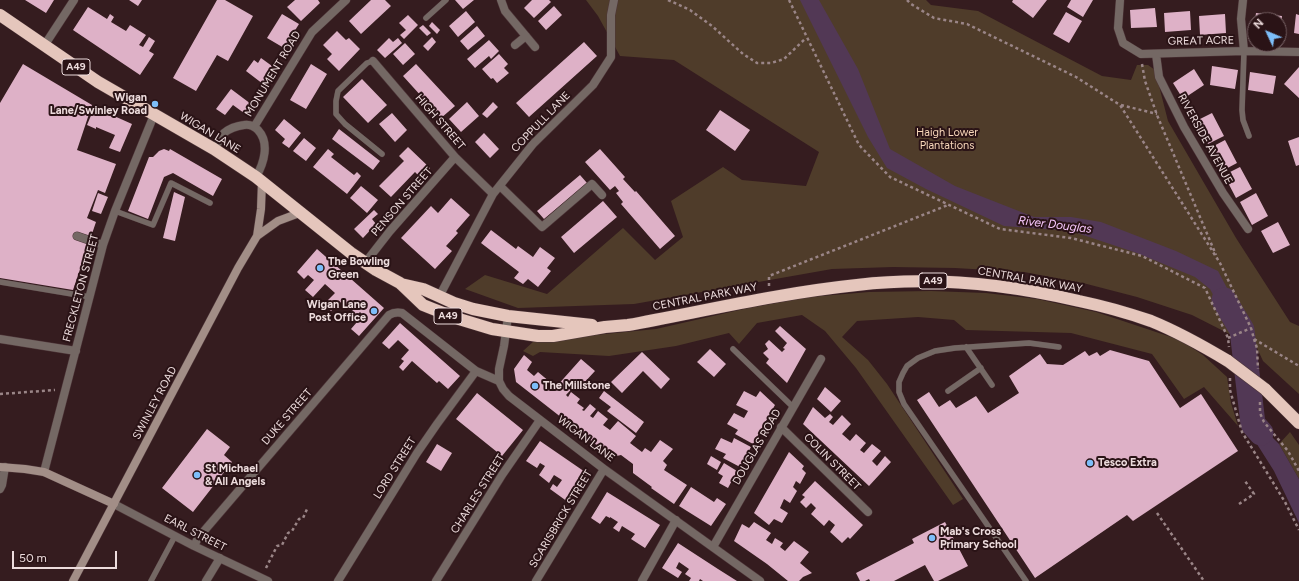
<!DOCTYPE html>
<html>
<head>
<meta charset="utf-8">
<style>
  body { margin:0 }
  #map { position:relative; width:1299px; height:581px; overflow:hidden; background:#351c1f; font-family:Figtree,sans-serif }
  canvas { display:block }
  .north { position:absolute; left:1247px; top:12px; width:40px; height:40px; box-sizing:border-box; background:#2a1316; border:1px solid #786366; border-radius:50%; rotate:314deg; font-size:11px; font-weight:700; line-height:16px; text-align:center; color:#eddcdd }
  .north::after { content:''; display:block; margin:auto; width:14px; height:18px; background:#7dbef9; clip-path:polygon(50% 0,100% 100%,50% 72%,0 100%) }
  .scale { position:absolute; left:12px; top:551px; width:105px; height:18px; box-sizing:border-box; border:2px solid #eddcdd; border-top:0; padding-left:5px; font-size:12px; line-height:14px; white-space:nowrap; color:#eddcdd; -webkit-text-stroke:3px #2a1316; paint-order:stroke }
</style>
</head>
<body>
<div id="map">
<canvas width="1299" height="581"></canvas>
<div class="north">N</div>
<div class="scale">50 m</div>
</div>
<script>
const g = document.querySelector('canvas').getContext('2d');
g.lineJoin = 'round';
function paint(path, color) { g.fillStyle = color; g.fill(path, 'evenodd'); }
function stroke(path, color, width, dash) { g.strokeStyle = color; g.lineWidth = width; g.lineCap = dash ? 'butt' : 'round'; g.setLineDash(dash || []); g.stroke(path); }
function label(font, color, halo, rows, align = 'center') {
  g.font = font + ' Figtree,sans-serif'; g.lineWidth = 4; g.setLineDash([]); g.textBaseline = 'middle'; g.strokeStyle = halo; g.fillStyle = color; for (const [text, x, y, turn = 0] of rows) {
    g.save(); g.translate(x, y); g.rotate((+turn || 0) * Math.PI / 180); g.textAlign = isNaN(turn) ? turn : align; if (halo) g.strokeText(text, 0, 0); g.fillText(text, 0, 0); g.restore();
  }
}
paint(new Path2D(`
  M586,0H926L931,5L978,11L1102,76L1131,80L1137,65H1148L1155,70L1168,121L1236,238L1290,322L1299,326V394L1263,361L1257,348L1192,315L1137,297L1083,283L1024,272L955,268L893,267L832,269L634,304L518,308L465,289L485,275L547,294L623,228L655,260L683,237L671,201L723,167L742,180L806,186L819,152L674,60L620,56L598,16Z
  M931,291L986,293L1037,299L1096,312L1180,340L1203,355L1227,377L1231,403L1238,426L1204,387L1184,399L1152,354L1071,333L966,330L954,320L918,317L857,321L842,337L868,360L887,384L963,499L953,505L856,368L825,331L802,315L757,323L739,344L729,333L676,346L609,356L540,352L533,356L523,351L534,341L656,329L748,308L809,297L869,292Z
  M1290,432L1299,445V479L1279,444Z`), '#4f3c2a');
paint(new Path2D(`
  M800,0H819L858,69L890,149L955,186L1034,217H1071L1101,222L1176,251L1218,271L1247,326L1232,331L1210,289L1195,277L1137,253L1071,231L1004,226L926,189L887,168L868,137Z
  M1238,392L1255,406L1257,417L1261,426L1279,444L1299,479V523L1274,471L1255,441L1246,422Z`), '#523855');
stroke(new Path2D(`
  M1224,300L1242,330L1253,424L1261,433`), '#523855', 25);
paint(new Path2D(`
  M25,0H54L46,13Z
  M129,0H142L138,6Z
  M217,0H225L253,16L228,61L217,55L196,91L173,78Z
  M295,0H318L320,3L301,21L287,7Z
  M371,0H385L391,6L361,34L349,21Z
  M455,0H474L463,9Z
  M532,0H549L551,2L534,18L524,8Z
  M1013,0H1047L1033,18L1012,2Z
  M1071,0H1093L1083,17L1067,7Z
  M554,6L562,15L546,30L538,21Z
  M88,7L107,19L110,14L114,17L111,22L126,31L130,25L146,35L139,45L143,47L149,37L155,41L149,51L154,54L140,75L73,30Z
  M1155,8L1157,27L1131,28L1130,10Z
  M466,11L475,22L458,37L449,26Z
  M1190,11L1191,30L1165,32L1164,13Z
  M1066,12L1082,21L1069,43L1053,34Z
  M1256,13L1282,16L1280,30L1279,20H1255Z
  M282,14L299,24L284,48L267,38Z
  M1225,14L1226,33L1200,35L1199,16Z
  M1296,14L1299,15V34L1294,33Z
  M408,15L418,25L404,39L400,35L406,30L399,23Z
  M432,22L440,30L437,34L429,26Z
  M423,25L431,33L427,36L419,28Z
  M477,26L485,36L468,50L460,41Z
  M337,31L346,40L349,38L360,49L339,71L327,59L332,54L323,45Z
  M432,37L436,42L428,51L423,46Z
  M389,38L393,42L398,38L402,43L385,58L377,50Z
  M489,40L499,51L491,59L489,56L475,68L467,59Z
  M584,42L597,56L529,117L516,103Z
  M405,43L415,54L403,65L393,54Z
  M499,54L508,64L504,68L509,73L497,83L493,78L491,79L482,69Z
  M261,58L272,66L268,71L271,73L263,84L246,71L254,60L258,63Z
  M23,64L92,105L77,150L116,164L105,193L98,190L87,218L96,222L73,290L0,278V103Z
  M311,64L327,74L306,109L290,100Z
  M416,64L455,106L441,118L403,76Z
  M1212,66L1238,70L1235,89L1210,85Z
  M1299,67V98L1284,84Z
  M1194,69L1204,85L1183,99L1173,83Z
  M1250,72L1276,76L1273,94L1248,90Z
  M362,79L387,105L368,123L343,97Z
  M231,89L251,104L244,113L233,105L225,115L216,109Z
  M467,102L479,116L461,132L449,119Z
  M493,102L498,107L487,118L482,114Z
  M95,106L104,110L103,111L132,124L120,152L109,148L115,135L96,127V129L87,125Z
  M720,110L750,130L735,151L706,130Z
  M392,113L407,130L395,142L379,124Z
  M1212,113L1224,136L1208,144L1196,121Z
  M284,119L301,133L289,148L282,143L285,139L275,130Z
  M339,129L380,161L373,170L332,139Z
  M484,133L499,149L490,158L475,142Z
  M1299,137V165L1296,166L1288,141Z
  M304,138L316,148L306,161L293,151Z
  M1225,140L1237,163L1220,172L1208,149Z
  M408,147L430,168L421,178L415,172L391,197L379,186L404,161L399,156Z
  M164,149L169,151L170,149L222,179L213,196L173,173L164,177L148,219L128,211L149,157H153L159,151Z
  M328,149L334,154L331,157L354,175L357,172L361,176L347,194L313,167Z
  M600,149L625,177L623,179L635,192L636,191L675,236L660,249L621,204L623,202L616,193L619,191L615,186L610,190L585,162Z
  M1240,167L1252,189L1236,198L1224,175Z
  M580,175L587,183L544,219L537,211Z
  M361,186L378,200L367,213L350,198Z
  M174,192L185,197L175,241L163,238Z
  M98,193L108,197L101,214L92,211Z
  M1256,193L1268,216L1252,225L1240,202Z
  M451,198L470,215L456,231L458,233L446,246L452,251L435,269L401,238L431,206L438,213Z
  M603,201L617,217L574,253L561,237Z
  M374,210L378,214L372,219L376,224L363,238L354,229Z
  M1278,222L1290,245L1273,253L1261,231Z
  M491,230L516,249L518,246L533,257L540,247L555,258L547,268L551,271L538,287L528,279L523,284L514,278L519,272L481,243Z
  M317,249L384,308L359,336L351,329L363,315L360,312L357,315L354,313L348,320L346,318L353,310L351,308L349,310L340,302L331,311L327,307L331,302L328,300L335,293L325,284L313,297L305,290L314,280L308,275L304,279L297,272Z
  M400,323L460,376L448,389L439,381L437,383L412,361L403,371L399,367L404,361L401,359L409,350L398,340L389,349L382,343Z
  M780,326L806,349L787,383L766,363L769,359L763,353L768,349L765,344L769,340L782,352L785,349L783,348L787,343L775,331Z
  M710,349L726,364L714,377L697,362Z
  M1110,350L1149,361L1180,408L1201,394L1238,451L1133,521L1127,515L1035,578L917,400L929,392L939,407L950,400L956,408L976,396L988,413L1019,393L1009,376L1040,354L1047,364L1063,365L1085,351L1089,356L1097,352L1100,356Z
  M642,352L670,379L661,389L643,371L622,393L611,382Z
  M524,355L532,362L527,370L534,376L538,372L556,387L581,359L595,371L583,384L579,381L566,395L568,397L571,392L580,399L577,403L584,408L582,410L584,411L590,404L596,409L590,416L593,418L598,411L608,419L603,425L610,430L618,421L636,436L630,443L642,452L645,448L651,452L660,440L673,449L663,461L667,465L664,470L687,485L674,504L651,488L652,487L633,473V464L621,455L612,457L516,382L514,369Z
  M825,387L841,401L831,412L817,399Z
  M604,391L644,422L636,433L607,411L611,407L599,398Z
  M744,391L756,397L760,391L775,405L753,444L735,434L738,430L727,424L734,413L744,418L748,411L736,405Z
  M477,393L523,430L502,456L456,419Z
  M813,407L825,418L830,414L833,417L829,422L833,425L842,415L851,424L842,434L850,441L856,434L866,443L860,450L864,453L872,444L881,451L872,461L877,466L885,456L891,462L869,486L803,424Z
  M207,429L230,447L224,455L232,462L193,512L162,488Z
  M721,438L732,443L734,438L751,447L740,467L723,458L726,454L715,449Z
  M540,441L588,474L568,502L550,489L553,484L557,487L562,480L554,475L549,483L539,475L545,466L540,463L537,468L526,461Z
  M437,444L452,453L441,471L426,462Z
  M789,452L804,466L802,469L806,473L800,484L796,481L793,487L797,491L790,503L784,499L780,508L788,513L782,523L774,519L769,525L754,513Z
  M711,456L721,462L717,470L707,464Z
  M724,463L737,471L728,488L719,483L723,476L718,473Z
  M815,481L863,525L850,539L848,537L842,543L830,532L835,525L829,520L824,526L811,514L816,508L811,503L806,508L800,502L805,497L802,495Z
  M691,487L714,502L717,498L726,504L711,526L679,506Z
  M607,492L660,525L645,548L631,539L635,534L622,526L619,532L613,528L618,522L610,517V518L606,516L600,524L591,518Z
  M754,522L771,533L766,540L772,544L775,538L783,543L780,547L785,551L794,541L809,552L800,563L812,573L803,577L799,581H788L767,564L734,541L742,524L749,528Z
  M945,522L968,566L938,581H934L925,565L894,581H870L869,579L865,581H860L856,573L914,543L912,539Z
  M678,543L718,569L737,581H703L700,579L699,581H689L691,578L685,574L689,569L679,562L676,568L682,572L678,578L662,568Z`), '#deb1c7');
const lane = new Path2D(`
  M426,18L446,0
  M1244,51L1242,110L1243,120L1249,136
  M373,61L367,63L338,91L336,101V114L345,124L382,154
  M115,211L153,225L171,183L210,203
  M0,282L90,297
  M966,347L992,385
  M733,349L793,407
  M948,391L981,368
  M151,581L175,536
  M1026,581L904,404L899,392V382L903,373L907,366L918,358L935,351L955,348L1029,343L1059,347`);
const street = new Path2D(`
  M501,0L505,11L535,47
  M1120,0L1118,28L1123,43L1141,54L1244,51L1299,52
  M1243,0L1241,19L1244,51
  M515,45L526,36
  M44,46L74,0
  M1156,54L1159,77L1184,127L1223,193L1248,229
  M373,61L455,157L493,194
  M254,127L312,32L346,0
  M214,149C217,144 220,138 224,133C230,128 236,126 244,125C250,124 254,126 258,130C270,143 264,163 256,177
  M500,186L542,227L592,184L602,195
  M77,236L103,245
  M365,263L390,231L455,157
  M439,297L493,194L533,144L593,85L611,57V15L614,0
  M0,339L76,351
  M499,381V369L504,346L508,316
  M781,427L868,512
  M44,472L103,245L115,211L154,115
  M0,489L2,485L5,467
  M114,504L194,546L268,581
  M194,546L198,538L389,315C394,312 397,312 402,313L476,371L499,381L503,389L509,396L604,469L760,581
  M713,547L821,359
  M206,581L220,558
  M338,581L417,453L437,424L476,371
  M436,581L502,475L540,420
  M536,581L604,469
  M642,581L676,520`);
const secondary = new Path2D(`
  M257,236L278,221L302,212
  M0,467L25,469L44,472L114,504
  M73,581L238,268L257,236L261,209L262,181`);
const highway = new Path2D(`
  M0,15L98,82L214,149L256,177L351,253L376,270L400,283L423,305L433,309L459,319L492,329L538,336H553L605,327L628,325C704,311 780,293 857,285C932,276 1007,284 1079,301C1103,306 1128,313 1151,321C1178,332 1203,346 1228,361
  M401,284L423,289L454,303L473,309L508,316L592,325
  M1265,389L1299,423`);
stroke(lane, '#4f373a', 6);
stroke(street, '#4f373a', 9);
stroke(secondary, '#4f373a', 9);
stroke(highway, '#4f373a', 13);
stroke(new Path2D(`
  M668,0L690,10L712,26L743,54L757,63H771L784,59L806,38
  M789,0L859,145L890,177L1000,229L1071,238L1142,256L1205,288L1228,338L1229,347
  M907,0L911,4L934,18L967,24L1076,77L1120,105L1220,263L1251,328L1254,339L1299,366
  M1142,64L1145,81L1157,115L1216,255
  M1121,105L1157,114
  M769,286V276L948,205
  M1228,338L1251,328
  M1254,339L1257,348L1258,369
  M1230,378V390L1242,432L1285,502L1299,530
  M0,394L55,390
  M1260,402V413L1264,422L1288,451L1299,471
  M1239,504L1254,494L1245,481
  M1157,513L1204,581
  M266,568L277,546L282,545L288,533L292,531L299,519L303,518L307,509`), '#9a8587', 2.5, [3, 3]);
stroke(lane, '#746864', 5.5);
stroke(street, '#746864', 8);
stroke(secondary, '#a28e87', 8);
stroke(highway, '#e5c6bc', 12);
const highwayBridge = new Path2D(`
  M1228,361L1265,389`);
stroke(highwayBridge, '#4f373a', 13, []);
stroke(highwayBridge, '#e5c6bc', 12);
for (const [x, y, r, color] of [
  [155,104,4,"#7dbef9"],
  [320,268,4,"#7dbef9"],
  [374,311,4,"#7dbef9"],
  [535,386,4,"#7dbef9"],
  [1090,463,4,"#7dbef9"],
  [197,475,4,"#7dbef9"],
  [932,538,4,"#7dbef9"]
]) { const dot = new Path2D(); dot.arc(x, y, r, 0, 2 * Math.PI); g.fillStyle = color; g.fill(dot); stroke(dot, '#2a1316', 1.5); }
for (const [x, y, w] of [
  [76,67,28],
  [933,281,28],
  [448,316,28]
]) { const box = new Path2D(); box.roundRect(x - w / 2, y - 8, w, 16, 3); g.fillStyle = '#2a1316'; g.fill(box); stroke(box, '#eddcdd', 1); }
label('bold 10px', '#eddcdd', null, [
  ["A49",76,67],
  ["A49",933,281],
  ["A49",448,316]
]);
label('11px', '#eddcdd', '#2a1316', [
  ["GREAT ACRE",1201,41,-1],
  ["MONUMENT ROAD",273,74,-59],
  ["HIGH STREET",440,122,49],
  ["COPPULL LANE",541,122,-46],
  ["WIGAN LANE",210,133,31],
  ["RIVERSIDE AVENUE",1205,139,61],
  ["PENSON STREET",402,202,-49],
  ["CENTRAL PARK WAY",1030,280,10],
  ["FRECKLETON STREET",81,288,-75],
  ["CENTRAL PARK WAY",705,297,-11],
  ["SWINLEY ROAD",155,403,-62],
  ["DUKE STREET",287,417,-49],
  ["WIGAN LANE",586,439,37],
  ["DOUGLAS ROAD",757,447,-60],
  ["COLIN STREET",832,462,45],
  ["LORD STREET",395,468,-58],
  ["CHARLES STREET",478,494,-58],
  ["SCARISBRICK STREET",561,519,-59],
  ["EARL STREET",195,533,27]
]);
label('bold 11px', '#eddcdd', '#2a1316', [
  ["Wigan",147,98,"right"],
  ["Lane/Swinley Road",147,111,"right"],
  ["The Bowling",328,262],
  ["Green",328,275],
  ["Wigan Lane",366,305,"right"],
  ["Post Office",366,318,"right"],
  ["The Millstone",543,386],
  ["Tesco Extra",1098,463],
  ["St Michael",205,469],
  ["& All Angels",205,482],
  ["Mab's Cross",940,532],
  ["Primary School",940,545]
], 'left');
label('11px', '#f8d7ba', '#2a1316', [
  ["Haigh Lower",947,133],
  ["Plantations",947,146]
]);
label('italic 12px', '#f8c8fe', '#2a1316', [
  ["River Douglas",1055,225,7]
]);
</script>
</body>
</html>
